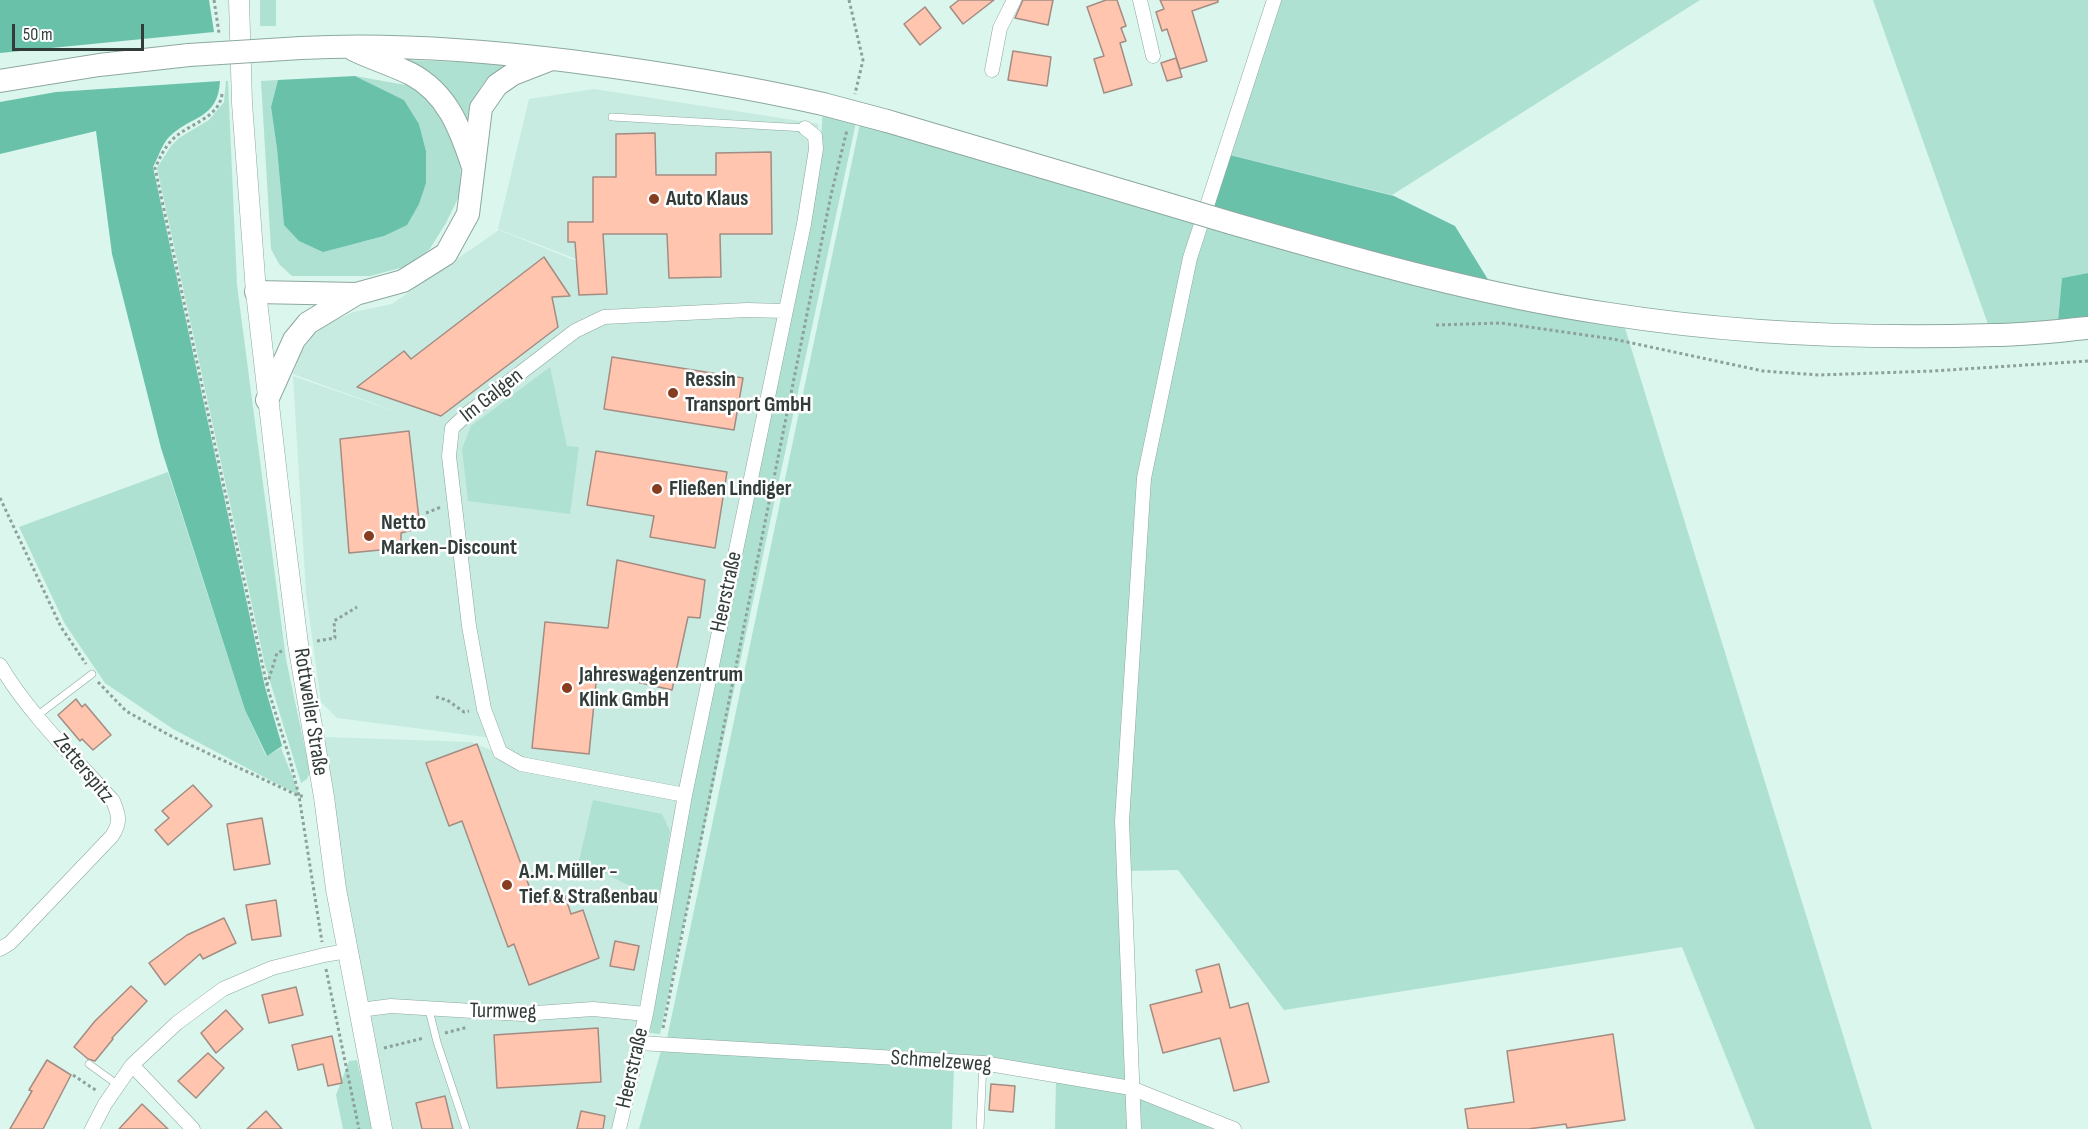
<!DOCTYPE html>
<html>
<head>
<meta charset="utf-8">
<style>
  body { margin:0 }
  #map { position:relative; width:2088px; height:1129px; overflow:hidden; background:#daf6ed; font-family:"Sofia Sans Condensed",sans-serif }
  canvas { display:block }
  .scale { position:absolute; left:12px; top:24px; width:132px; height:27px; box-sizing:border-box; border:3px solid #323d3a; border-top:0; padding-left:8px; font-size:18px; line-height:21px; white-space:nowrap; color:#323d3a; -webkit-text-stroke:4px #fff; paint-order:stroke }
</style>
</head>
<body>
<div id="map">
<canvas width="2088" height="1129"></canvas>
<div class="scale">50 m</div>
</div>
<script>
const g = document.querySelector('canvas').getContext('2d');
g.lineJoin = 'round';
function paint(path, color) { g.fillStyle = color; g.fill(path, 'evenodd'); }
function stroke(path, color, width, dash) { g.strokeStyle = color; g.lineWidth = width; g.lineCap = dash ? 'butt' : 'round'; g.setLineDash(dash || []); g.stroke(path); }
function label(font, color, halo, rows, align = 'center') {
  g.font = font + ' "Sofia Sans Condensed",sans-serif'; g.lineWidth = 5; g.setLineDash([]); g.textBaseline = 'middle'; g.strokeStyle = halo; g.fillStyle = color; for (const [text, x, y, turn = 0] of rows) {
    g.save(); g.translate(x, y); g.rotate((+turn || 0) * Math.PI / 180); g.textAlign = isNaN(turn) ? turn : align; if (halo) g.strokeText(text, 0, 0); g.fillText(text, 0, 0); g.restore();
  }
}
paint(new Path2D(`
  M594,89L819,124L777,341L682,797L615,1129H386L326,787L324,737L471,742L498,753L492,738L337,718L321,702L306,593L293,376L408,416L293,374L301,352L320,327L354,312L392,304L499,230L586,265L587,263L498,229L529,99Z`), '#c7ebe0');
paint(new Path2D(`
  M260,0H276V26H260Z
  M1278,0H1700L1392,195L1227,154Z
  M1873,0H2088V273L2062,278L2058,321L1989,327Z
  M406,60L510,64C476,81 475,94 471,129L458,102L447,89Z
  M355,76L411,86L432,103L449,126L461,159L460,194L446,223L429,250L404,267L370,276H292L279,264L271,249L261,81L278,80L271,107L277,149L284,225L361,242L384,236L426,183V151L419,124L404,100Z
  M226,81H228L237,285L286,659L310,772L307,779L301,783L265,665L157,168L171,146L179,138L209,120L224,102Z
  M823,104L858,113L660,1034L650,1033L688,793L821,140Z
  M862,114L1204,210L1142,477L1120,820L1129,1085L985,1061L666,1043Z
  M1208,212L1620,312L1872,1129H1755L1682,947L1284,1010L1178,870L1127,871L1126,822L1146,479L1193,260Z
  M550,367L567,446L579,447L570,514L468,501L462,449L471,426Z
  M168,472L245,710L266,756L281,748L300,796L173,729L105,683L65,624L19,527Z
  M593,800L662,814L670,831L659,900L579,861Z
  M662,1047L954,1065L952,1129H639Z
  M357,1060L373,1129H343L336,1095L349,1061Z
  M1056,1078L1129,1089L1132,1129H1055Z
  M1135,1093L1162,1107L1215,1129H1137Z`), '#aee1d1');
paint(new Path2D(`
  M0,0H209L214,32L0,53Z
  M355,76L404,100L419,124L426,151V183L419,204L407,225L384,236L323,252L299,241L284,225L277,149L271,107L278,80Z
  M220,81C218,120 191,115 169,137C162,144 158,158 153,167L265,687L282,746L267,756L245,710L161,448L112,254L96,131L0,154V102L56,92Z
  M1226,154L1394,196L1455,226L1492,286L1209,207Z
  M2088,273V318L2058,321L2062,278Z`), '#6ac1aa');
const building = new Path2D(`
  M959,0H994L963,24L950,7Z
  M1023,0H1053L1048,25L1015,18Z
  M1106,0H1117L1126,26L1121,28L1126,41L1120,43L1132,85L1104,93L1094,59L1104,56L1087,7Z
  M1160,0H1218V2L1192,11L1207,61L1180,69L1167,29L1162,31L1156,12L1164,9Z
  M925,7L941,28L920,45L904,24Z
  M1013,51L1051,57L1047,86L1008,80Z
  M1176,58L1182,77L1167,81L1161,63Z
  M655,133L656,175H716V153L771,152L772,234H720L721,277L669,278L667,234H603L607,294L579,295L575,242H568V222H593V177H616V134Z
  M544,257L570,296L552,297L558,327L441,416L357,387L404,351L411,359Z
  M612,357L743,378L734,430L604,409Z
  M409,431L420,528L401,533V548L349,553L340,439Z
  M596,451L727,472L715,548L650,537L654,516L587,505Z
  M617,560L705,580L700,618L688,617L672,690L597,673L589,754L532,748L545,622L608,628Z
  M76,699L82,707L85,704L111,735L93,750L82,739L80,741L58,715Z
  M477,744L536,905L565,896L571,914L583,910L599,958L529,985L514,944L508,947L462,821L449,826L426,763Z
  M193,785L212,806L168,845L155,830L169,818L162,811Z
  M262,818L270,864L234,870L227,824Z
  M276,900L281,936L252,940L246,905Z
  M224,918L236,943L203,959L200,954L165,985L149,963L187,935Z
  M615,941L639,946L634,970L610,966Z
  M1219,964L1230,1008L1248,1003L1269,1082L1234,1091L1220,1038L1163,1053L1150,1005L1202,992L1196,970Z
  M131,986L147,1001L112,1038L113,1039L95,1061L88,1059L74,1047L95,1021Z
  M296,987L303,1015L269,1023L262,995Z
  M226,1010L243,1029L216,1053L201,1033Z
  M598,1028L601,1082L497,1088L494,1035Z
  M1613,1034L1625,1120L1567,1128L1566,1124L1528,1129H1468L1465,1109L1514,1102L1507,1051Z
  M332,1036L342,1083L328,1086L323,1064L298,1070L292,1045Z
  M208,1053L224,1068L196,1098L178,1081Z
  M47,1060L71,1075L43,1129H10L32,1091L29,1090Z
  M991,1084L1015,1086L1013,1112L989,1110Z
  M445,1096L453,1129H422L416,1103Z
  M142,1104L168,1129H119Z
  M266,1111L282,1129H247Z
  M581,1111L605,1116L603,1129H577Z`);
paint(building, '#ffc5af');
stroke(building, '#a48c83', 1.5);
const lane = new Path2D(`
  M612,117L805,128
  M38,715L92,674
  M429,1010L437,1042L466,1129
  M89,1064L118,1085
  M980,1129L983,1063`);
const street = new Path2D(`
  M1140,0L1153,56
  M992,70L1000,28L1014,0
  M0,665C29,714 75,758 113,801C119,815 121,822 112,836L10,943L0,949
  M685,795L521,764L500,752L484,709L469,626L449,456L452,428L467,414L575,331L604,317L747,310L785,311
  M360,1010L391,1006L522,1014L593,1009L646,1014
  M639,1043L983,1063L1131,1088L1234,1129
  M132,1065L193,1129
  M92,1129L105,1104L132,1065L177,1023L223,989L272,968L324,955L347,951
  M619,1129L646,1014L685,795L804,224L816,149L815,136L805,128
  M1134,1129L1122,821L1144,478L1190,258L1274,0`);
const secondary = new Path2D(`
  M239,0L242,103L256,292L279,492L298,644L324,797L336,889L382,1129`);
const primary = new Path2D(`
  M301,48C391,43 481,50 570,61C655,72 739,85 823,104
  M354,50C373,59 393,65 411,74C447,93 460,128 472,164
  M0,81L99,65L189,55
  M887,121L1144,197
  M1231,223C1355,259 1481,295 1609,314C1736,334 1865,339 1993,335C2025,335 2056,331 2088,328
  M256,292L356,294L403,281L446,254L468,214L481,108L497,85L513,74L549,60
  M267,400L294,340L308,323L356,294`);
stroke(lane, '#8da89f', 8);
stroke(street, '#8da89f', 15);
stroke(secondary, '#8da89f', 21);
stroke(primary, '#8da89f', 24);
stroke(new Path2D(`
  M214,0L219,33
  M849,0L863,60L855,94
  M222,94C219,119 187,124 172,140C164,148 160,158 155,168L267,686L289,756L299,796L322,942
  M1436,325L1501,323L1613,339L1763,371L1819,375L1933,371L2088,361
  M0,498L61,627L86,664
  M426,513L441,507
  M317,641L335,638L334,621L357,607
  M98,682L126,711L169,735L299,796H305
  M267,685L277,653L282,651
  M436,697L447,700L464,712L469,711
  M326,969L359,1129
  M663,1028L831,195L847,130
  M445,1033L468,1027
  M384,1048L424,1038
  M73,1075L97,1091`), '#8da19b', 3, [3, 3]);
stroke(lane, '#fff', 7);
stroke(street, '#fff', 14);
stroke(secondary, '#fff', 20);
stroke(primary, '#fff', 22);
const primaryBridge = new Path2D(`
  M189,55L301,48
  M823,104L887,121
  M1144,197L1231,223`);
stroke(primaryBridge, '#8da89f', 24, []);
stroke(primaryBridge, '#fff', 22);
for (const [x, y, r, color] of [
  [654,199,6,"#863d20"],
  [673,393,6,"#863d20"],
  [657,489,6,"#863d20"],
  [369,536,6,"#863d20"],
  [567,688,6,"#863d20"],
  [507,885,6,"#863d20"]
]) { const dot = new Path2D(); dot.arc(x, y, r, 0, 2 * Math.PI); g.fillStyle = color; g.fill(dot); stroke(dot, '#fff', 2); }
label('bold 22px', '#323d3a', '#fff', [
  ["Auto Klaus",666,199],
  ["Ressin",685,380],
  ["Transport GmbH",685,405],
  ["Fließen Lindiger",669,489],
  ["Netto",381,523],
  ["Marken-Discount",381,548],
  ["Jahreswagenzentrum",579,675],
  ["Klink GmbH",579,700],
  ["A.M. Müller -",519,872],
  ["Tief & Straßenbau",519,897]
], 'left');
label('22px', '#323d3a', '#fff', [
  ["Im Galgen",492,396,-38],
  ["Heerstraße",727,592,-78],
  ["Rottweiler Straße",310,712,81],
  ["Zetterspitz",83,769,50],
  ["Turmweg",503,1012,1],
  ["Schmelzeweg",941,1062,4],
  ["Heerstraße",633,1068,-77]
]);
</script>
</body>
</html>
